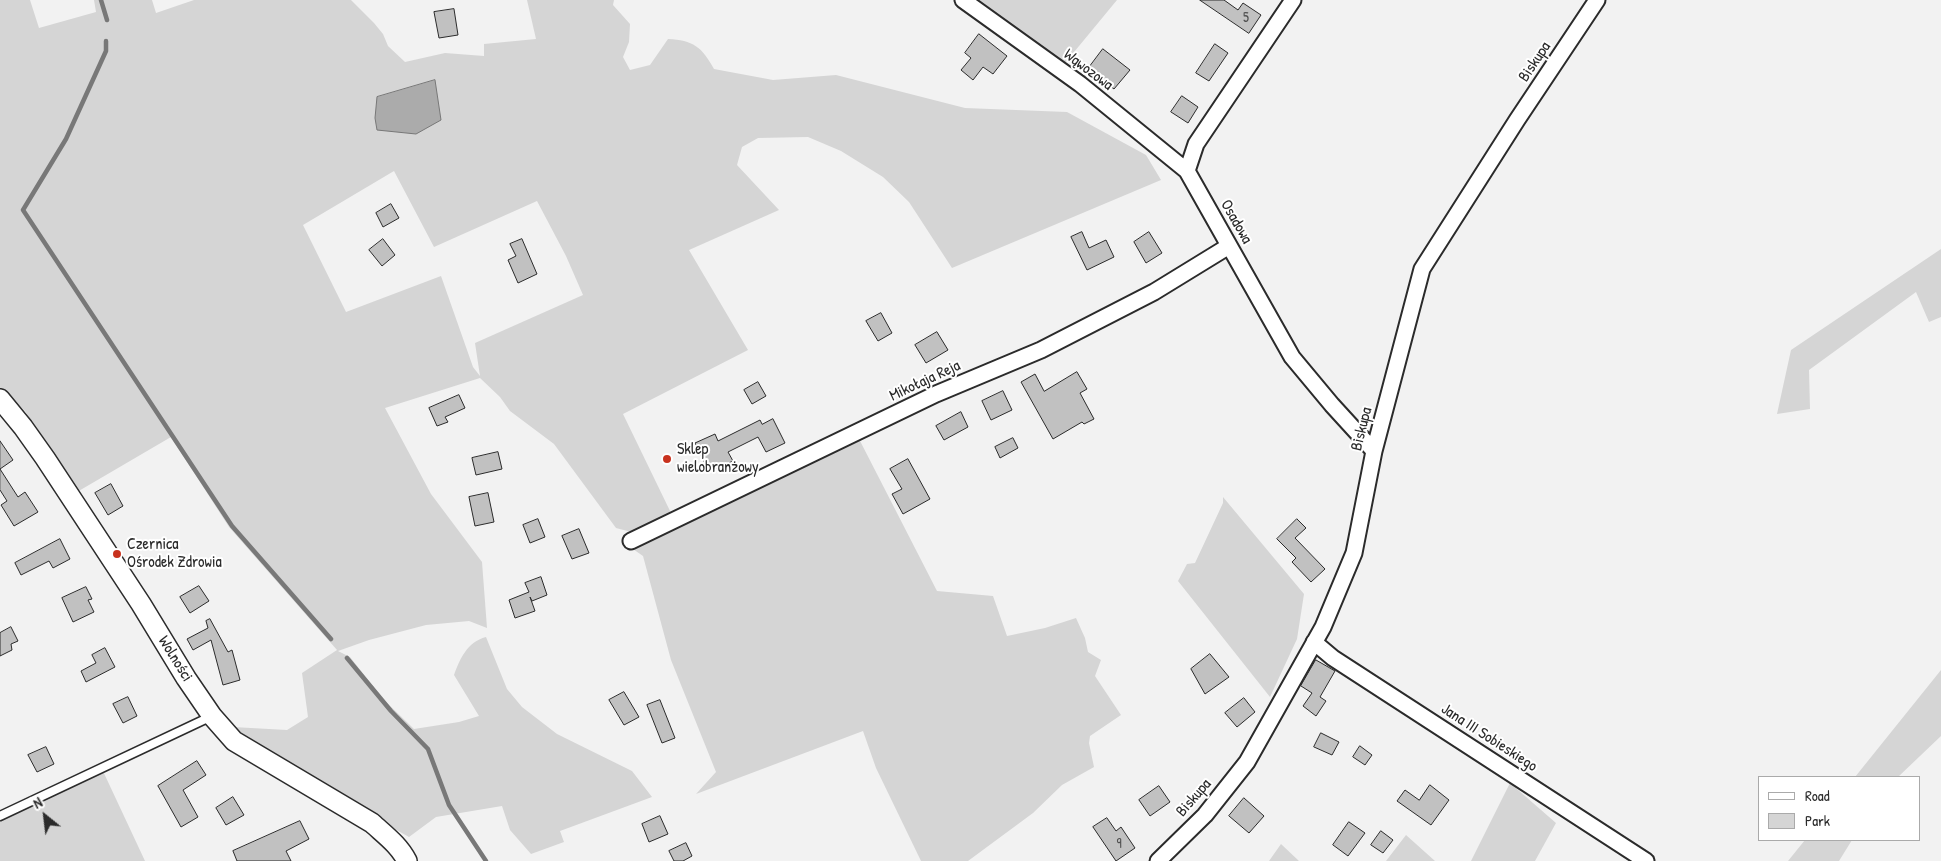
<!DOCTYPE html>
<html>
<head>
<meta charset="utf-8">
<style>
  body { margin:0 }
  #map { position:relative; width:1941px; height:861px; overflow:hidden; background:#f2f2f2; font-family:"Patrick Hand",sans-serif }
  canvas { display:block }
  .legend { position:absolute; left:1758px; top:776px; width:162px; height:65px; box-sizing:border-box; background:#fff; border:1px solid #aaa; margin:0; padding:6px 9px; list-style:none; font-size:15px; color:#2b2b2b }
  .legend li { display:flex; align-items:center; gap:10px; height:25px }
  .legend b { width:25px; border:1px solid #aaa }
  .north { position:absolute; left:20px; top:791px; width:50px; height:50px; -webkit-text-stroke:4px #fff; paint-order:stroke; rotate:331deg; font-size:14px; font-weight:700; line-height:20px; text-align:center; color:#2b2b2b }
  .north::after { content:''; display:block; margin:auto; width:18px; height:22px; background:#2b2b2b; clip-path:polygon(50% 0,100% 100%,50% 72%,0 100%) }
</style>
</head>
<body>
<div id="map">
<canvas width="1941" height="861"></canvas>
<ul class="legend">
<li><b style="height:6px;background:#fff"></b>Road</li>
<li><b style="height:14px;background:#d5d5d5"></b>Park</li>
</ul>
<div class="north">N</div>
</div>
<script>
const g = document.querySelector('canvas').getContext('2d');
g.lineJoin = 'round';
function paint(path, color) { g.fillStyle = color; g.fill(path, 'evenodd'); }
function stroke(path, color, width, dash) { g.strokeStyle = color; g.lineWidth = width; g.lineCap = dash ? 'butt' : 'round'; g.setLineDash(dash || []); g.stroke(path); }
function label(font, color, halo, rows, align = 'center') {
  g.font = font + ' "Patrick Hand",sans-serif'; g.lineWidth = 4; g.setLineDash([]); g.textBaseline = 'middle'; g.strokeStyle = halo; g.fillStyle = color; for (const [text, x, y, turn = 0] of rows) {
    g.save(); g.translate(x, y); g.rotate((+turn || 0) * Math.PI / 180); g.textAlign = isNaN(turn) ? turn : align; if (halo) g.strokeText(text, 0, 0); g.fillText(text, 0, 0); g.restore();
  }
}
paint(new Path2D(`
  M0,0H30L39,28L96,12L94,0H152L156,13L194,0H351L374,23L383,34L388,46L405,62L445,53L484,56V44L536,39L527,0H614L613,5L630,24L629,42L623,57L630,70L650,65L668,39C693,40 702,47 714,69L773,80L836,75L965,108L1067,112L1146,155L1161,180L952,268L909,202L883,177L841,151L808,137L758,138L742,147L737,165L779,210L689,250L748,350L623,414L671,513L635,533L616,528L554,444L510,411L500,397L480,378L385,408L431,494L482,562L487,628L469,621L426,625L369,640L338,651L350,657L384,700L414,729L459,722L479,716L454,675C460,659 467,642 486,637L507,689L522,707L557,734L632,771L652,797L560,831L564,842L531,854L510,830L502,806L436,817L409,837L343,800L233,727L287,730L308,717L302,673L337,650L229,527L171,437L77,492L25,411L0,388ZM394,171L434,247L537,201L566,256L583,295L475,343L480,376L473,367L441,276L346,312L303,225Z
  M973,0H1117L1065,63Z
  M1941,249V317L1929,322L1916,292L1809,370L1810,409L1777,414L1791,350Z
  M858,437L937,591L993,596L1007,636L1045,628L1076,618L1085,638L1088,652L1101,660L1095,676L1121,715L1090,736L1089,743L1094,767L1062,785L1033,813L968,861H921L876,768L863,731L696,794L716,772L671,660L643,556L630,547Z
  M1223,497L1304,594L1297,639L1270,697L1178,581L1187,564L1195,563L1223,503Z
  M1941,670V736L1898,777H1855Z
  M102,769L145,861H0V820Z
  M1510,783L1556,823L1535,861H1471Z
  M1406,835L1435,861H1386Z
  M1805,840H1852L1839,861H1788Z
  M1281,844L1299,861H1269Z`), '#d5d5d5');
const water = new Path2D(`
  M435,80L441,120L416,134L377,130L375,118L377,97Z`);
paint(water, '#ababab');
stroke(water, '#787878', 1);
stroke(new Path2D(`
  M101,0L107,20
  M106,41V51L66,139L23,210L232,526L331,639
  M347,658L391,711L428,749L449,805L486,861`), '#787878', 4.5);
const building = new Path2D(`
  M1200,0H1224L1238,10L1243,3L1261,15L1249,33Z
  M454,9L458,35L439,38L434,12Z
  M979,34L1007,56L993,74L983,67L973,80L961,70L971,58L965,53Z
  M1215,44L1228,53L1209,81L1196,73Z
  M1103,49L1130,70L1114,89L1088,69Z
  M1182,96L1198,107L1188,123L1171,112Z
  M391,204L399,218L383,227L376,213Z
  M1082,232L1089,248L1106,240L1114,257L1087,270L1071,237Z
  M1149,232L1162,253L1146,263L1134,242Z
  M383,239L395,255L382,266L369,250Z
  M522,239L537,274L518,283L508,260L516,256L510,244Z
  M881,313L892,333L878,341L866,321Z
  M937,332L948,350L926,363L915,345Z
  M1077,372L1087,389L1080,393L1094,419L1084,424L1082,422L1053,439L1021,382L1035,374L1044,391Z
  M758,382L766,396L752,404L744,390Z
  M1003,391L1012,410L991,420L982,401Z
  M459,395L465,408L445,417L448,422L437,426L429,408Z
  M961,412L968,427L944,440L936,426Z
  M773,419L785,443L766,452L758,437L728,452L733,461L709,472L695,443L715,434L718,441L760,420L762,424Z
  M1013,438L1018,448L1000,458L995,447Z
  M0,441L13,460L0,469L18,497L25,492L38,512L14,526L1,505L7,501L0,490Z
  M498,452L502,469L476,475L472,458Z
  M908,459L930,499L903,514L892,494L902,489L890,469Z
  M111,484L123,506L108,515L95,493Z
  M488,493L494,522L475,526L469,497Z
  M538,519L545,537L530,543L523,525Z
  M1297,519L1306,528L1295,538L1325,569L1311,582L1292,562L1296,558L1277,539Z
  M579,529L589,553L572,559L562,536Z
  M60,539L70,559L53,568L49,561L21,575L15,563Z
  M541,577L547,595L532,601L530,597L535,611L515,618L509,600L529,592L525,583Z
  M199,586L209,601L190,613L180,597Z
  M86,587L92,599L88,600L94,612L73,622L62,598Z
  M210,619L228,652L232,650L240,680L223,685L211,640L193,650L187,639L208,628L206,621Z
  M11,627L18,641L11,644L12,650L0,656V633Z
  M105,648L115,667L86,682L81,671L96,663L92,655Z
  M1210,654L1229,677L1205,694L1191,669Z
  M1316,660L1335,671L1320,697L1326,701L1316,716L1303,706L1312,693L1301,686Z
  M624,692L639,717L624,725L609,700Z
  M128,697L137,716L123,723L113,704Z
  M1244,698L1255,712L1237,727L1225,713Z
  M660,700L675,738L662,743L647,705Z
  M1321,733L1339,742L1332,755L1314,747Z
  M1360,746L1372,755L1365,765L1353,757Z
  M46,747L54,764L37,772L28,755Z
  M197,761L206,775L183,790L198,817L181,827L158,786Z
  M1430,785L1449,800L1431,825L1397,801L1405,790L1419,800Z
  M1159,786L1170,802L1150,816L1139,800Z
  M233,797L244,815L226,825L216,808Z
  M1244,798L1264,816L1249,833L1229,816Z
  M660,816L668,834L649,842L642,824Z
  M1107,818L1116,831L1121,827L1135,848L1116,861L1093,827Z
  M300,821L309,839L286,851L291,861H237L233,851Z
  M1349,822L1365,833L1348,856L1333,845Z
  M1381,831L1393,840L1383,853L1371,845Z
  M686,843L692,856L683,861H674L669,851Z`);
paint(building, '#c1c1c1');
stroke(building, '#2b2b2b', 1);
const service = new Path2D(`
  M0,816L212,716`);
const minor = new Path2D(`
  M963,0L1080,84L1187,171
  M1293,0L1196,144L1187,171L1292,357L1332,405L1374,451
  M631,541L936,394L1041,350L1154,292L1229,246
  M1314,642L1333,658L1646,861
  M1158,861L1205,815L1247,762L1323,627L1354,553L1374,451L1422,269L1517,120L1597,0`);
const tertiary = new Path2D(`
  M0,399L23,427L45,458L141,604L186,678L212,716L234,741L372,823C385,835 399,845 407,861`);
stroke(service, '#2b2b2b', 11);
stroke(minor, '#2b2b2b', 19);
stroke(tertiary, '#2b2b2b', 22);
stroke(service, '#fff', 8);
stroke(minor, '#fff', 15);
stroke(tertiary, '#fff', 19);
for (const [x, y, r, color] of [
  [667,459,5,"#c8321e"],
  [117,554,5,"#c8321e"]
]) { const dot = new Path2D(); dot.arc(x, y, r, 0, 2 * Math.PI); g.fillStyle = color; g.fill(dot); stroke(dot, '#fff', 2); }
label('14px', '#505050', null, [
  ["5",1246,18],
  ["9",1119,844]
]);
label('16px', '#2b2b2b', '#fff', [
  ["Biskupa",1535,62,-56],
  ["Wąwozowa",1088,70,37],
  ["Osadowa",1236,222,60],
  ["Mikołaja Reja",925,381,-25],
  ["Biskupa",1362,429,-76],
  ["Wolności",175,659,58],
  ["Jana III Sobieskiego",1489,738,33],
  ["Biskupa",1194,798,-49]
]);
label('16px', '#2b2b2b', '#fff', [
  ["Sklep",677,450],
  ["wielobranżowy",677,468],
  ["Czernica",127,545],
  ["Ośrodek Zdrowia",127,563]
], 'left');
</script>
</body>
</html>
